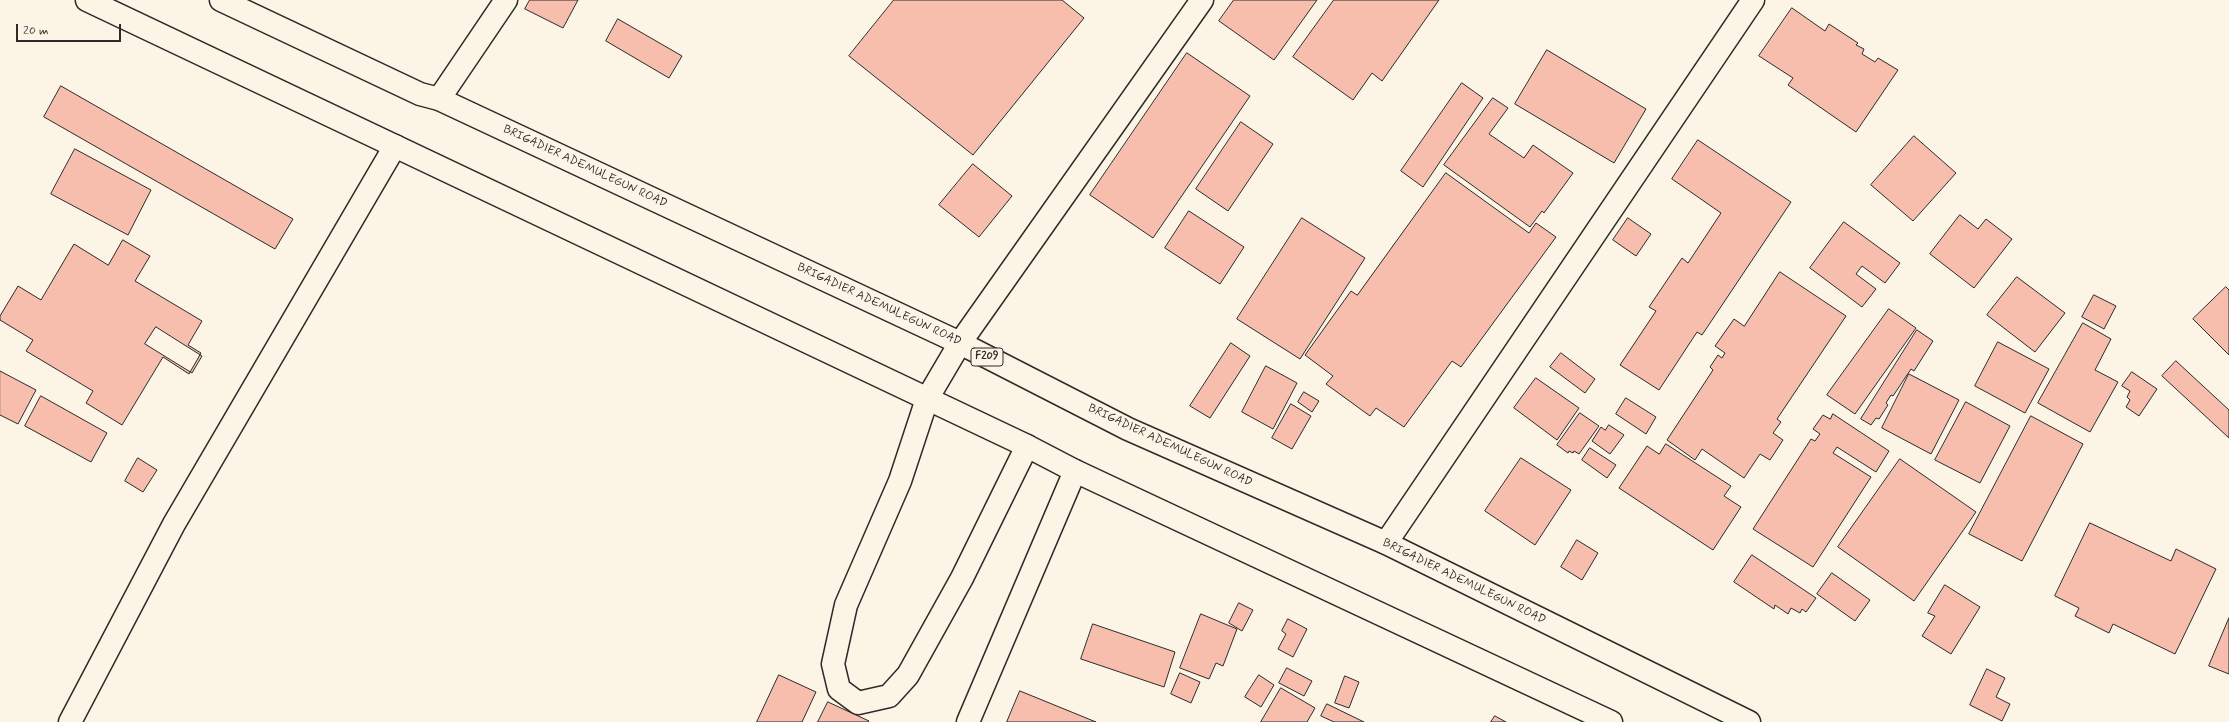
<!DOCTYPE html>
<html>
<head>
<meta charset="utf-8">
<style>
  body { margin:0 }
  #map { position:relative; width:2229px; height:722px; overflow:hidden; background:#fcf5e5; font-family:Mynerve,sans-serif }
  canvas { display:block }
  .scale { position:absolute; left:16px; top:24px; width:105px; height:18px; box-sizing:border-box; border:2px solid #2b2b2b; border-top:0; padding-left:5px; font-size:12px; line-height:14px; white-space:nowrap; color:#2b2b2b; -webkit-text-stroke:3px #fcf5e5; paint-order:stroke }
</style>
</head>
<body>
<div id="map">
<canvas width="2229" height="722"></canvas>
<div class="scale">20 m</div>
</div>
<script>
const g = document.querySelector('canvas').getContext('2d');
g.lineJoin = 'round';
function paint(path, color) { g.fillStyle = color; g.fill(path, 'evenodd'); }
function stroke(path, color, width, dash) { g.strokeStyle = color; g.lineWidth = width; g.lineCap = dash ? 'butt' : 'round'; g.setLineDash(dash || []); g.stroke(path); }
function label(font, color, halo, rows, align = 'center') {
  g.font = font + ' Mynerve,sans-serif'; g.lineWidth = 4; g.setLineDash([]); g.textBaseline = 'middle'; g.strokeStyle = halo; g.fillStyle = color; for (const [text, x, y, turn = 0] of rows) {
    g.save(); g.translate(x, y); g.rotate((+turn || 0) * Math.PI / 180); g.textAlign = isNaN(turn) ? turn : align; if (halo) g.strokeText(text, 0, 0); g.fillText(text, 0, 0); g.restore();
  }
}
const building = new Path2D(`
  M530,0H578L563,28L525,9Z
  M894,0H1062L1084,18L973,155L849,56Z
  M1234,0H1317L1274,60L1219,21Z
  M1334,0H1439L1382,81L1372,73L1353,100L1293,57Z
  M1792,8L1825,31L1829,24L1858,43L1856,45L1864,49L1862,54L1875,62L1878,58L1898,70L1856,132L1788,85L1793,78L1759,56Z
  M618,19L682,56L669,78L606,41Z
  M1547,50L1646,109L1614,163L1515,104Z
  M1187,53L1250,96L1153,238L1090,195Z
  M1462,83L1483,98L1423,187L1401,171Z
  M61,86L293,219L275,249L44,117Z
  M1493,98L1508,108L1489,134L1524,158L1533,145L1573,173L1544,213L1542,211L1530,227L1444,165Z
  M1241,122L1273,144L1228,211L1196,189Z
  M1914,136L1956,173L1913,221L1871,185Z
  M1698,140L1791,202L1702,335L1697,332L1659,390L1620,365L1656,311L1649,307L1682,258L1688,263L1721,213L1672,179Z
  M75,149L151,190L128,235L51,194Z
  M973,164L1012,196L979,237L939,205Z
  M1446,173L1529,233L1536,223L1556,237L1461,367L1452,361L1404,427L1376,408L1370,416L1326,384L1333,376L1305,355L1351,291L1357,295Z
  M1189,211L1244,247L1220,284L1165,248Z
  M1960,215L1978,229L1986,219L2012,239L1974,288L1930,254Z
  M1302,218L1365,258L1300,359L1237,319Z
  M1628,218L1651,234L1636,256L1613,240Z
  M1844,222L1900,263L1885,283L1862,266L1856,274L1876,289L1862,307L1810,268Z
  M123,240L150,256L135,281L202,321L188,345L201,353L189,374L163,357L122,425L86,403L93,391L26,351L33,340L0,320V316L18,286L41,300L74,244L108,265Z
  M1780,272L1846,316L1777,419L1781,422L1773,433L1783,440L1770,460L1760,454L1744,478L1702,449L1695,460L1667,440L1713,370L1710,367L1718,355L1722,358L1725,353L1715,346L1734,319L1744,326Z
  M2017,277L2065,313L2035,352L1987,315Z
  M2226,287L2229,290V355L2193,319Z
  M2094,295L2116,306L2104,329L2082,317Z
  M1889,309L1916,328L1855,414L1827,395Z
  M2083,323L2111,339L2095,370L2118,382L2090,432L2038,403Z
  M156,327L202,356L192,373L145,344Z
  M1917,330L1933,341L1914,371L1911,369L1893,396L1891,395L1886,403L1888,405L1879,419L1876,418L1871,425L1861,419Z
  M1998,342L2049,369L2025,413L1975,386Z
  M1231,343L1250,356L1210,418L1190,406Z
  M1561,353L1595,379L1585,393L1550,367Z
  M2176,361L2229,410V438L2162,376Z
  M1266,366L1297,383L1273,429L1242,412Z
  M0,371L36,390L18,424L0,415Z
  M2132,372L2157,389L2139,416L2126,407L2130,400L2127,397L2130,391L2122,386Z
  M1909,374L1959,400L1931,454L1882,428Z
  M1536,378L1579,408L1557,440L1514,408Z
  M1304,392L1319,401L1312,412L1298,402Z
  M41,396L107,433L91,462L25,426Z
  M1626,398L1656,417L1646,434L1616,414Z
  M1966,402L2010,426L1980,483L1935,460Z
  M1291,404L1311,416L1292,449L1272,438Z
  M1580,413L1599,426L1579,454L1574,451L1573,453L1569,451L1568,453L1557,445Z
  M1833,414L1889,451L1876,472L1837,447L1833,453L1871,477L1813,567L1753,529L1811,439L1815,441L1820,434L1813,429L1823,415L1830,419Z
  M2031,416L2083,444L2022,561L1969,534Z
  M1609,425L1624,435L1610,454L1592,441L1601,427L1605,430Z
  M1666,444L1731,486L1724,496L1741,507L1713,550L1619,488L1647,446L1659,454Z
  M1590,448L1616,465L1607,478L1582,460Z
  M138,458L157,470L143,492L125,481Z
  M1521,458L1571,490L1535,545L1485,511Z
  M1900,459L1976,512L1914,601L1838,547Z
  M2090,523L2171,561L2176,549L2216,569L2175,654L2113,624L2109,633L2075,616L2079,608L2055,596Z
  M1577,540L1598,553L1582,580L1561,567Z
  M1752,555L1816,598L1806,612L1802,609L1800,613L1791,608L1788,614L1775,605L1774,609L1734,582Z
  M1832,573L1870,600L1855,621L1817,594Z
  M1945,585L1980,607L1951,654L1922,636L1935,616L1928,613Z
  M1239,603L1253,610L1242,631L1229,623Z
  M1201,614L1237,629L1223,666L1216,663L1209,679L1180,668Z
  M2229,618V674L2209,666Z
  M1288,619L1307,629L1293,657L1278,649L1286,634L1282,631Z
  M1093,624L1175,652L1164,687L1081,659Z
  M1287,668L1312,681L1304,696L1279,683Z
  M1987,669L2005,678L1996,697L2010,704L2002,721L1970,705Z
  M1180,673L1200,682L1191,703L1171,694Z
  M779,675L816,692L802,722H757Z
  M1259,675L1274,685L1261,707L1245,697Z
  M1345,676L1359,682L1349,708L1335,703Z
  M1281,688L1315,708L1307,722H1261Z
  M1020,691L1096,722H1007Z
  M828,702L869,721L868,722H818Z
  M1327,704L1364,722H1334L1321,716Z
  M1495,716L1506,722H1491Z`);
paint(building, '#f7beae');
stroke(building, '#2b2b2b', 1);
const minor = new Path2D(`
  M439,99L506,0
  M1027,446L962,578L908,675L889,696L858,703L839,689L833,664L846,605L900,481L927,399L960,343L1202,0
  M1386,543L1753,0
  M70,722L174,524L395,146
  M968,722L1075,471`);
const primary = new Path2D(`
  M87,0L1027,446L1075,471L1611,722
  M221,0L420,94L439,99L960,343L1128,429L1386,543L1749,722`);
stroke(minor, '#2b2b2b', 25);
stroke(primary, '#2b2b2b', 25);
stroke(minor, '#fcf5e5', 22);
stroke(primary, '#fcf5e5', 22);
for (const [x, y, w] of [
  [987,357,32]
]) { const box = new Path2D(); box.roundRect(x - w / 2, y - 9, w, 18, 3); g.fillStyle = '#fcf5e5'; g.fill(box); stroke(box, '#2b2b2b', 1); }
label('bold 11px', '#2b2b2b', null, [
  ["F209",987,357]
]);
label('12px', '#2b2b2b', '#fcf5e5', [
  ["BRIGADIER ADEMULEGUN ROAD",585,167,25],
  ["BRIGADIER ADEMULEGUN ROAD",879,305,25],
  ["BRIGADIER ADEMULEGUN ROAD",1170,446,25],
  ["BRIGADIER ADEMULEGUN ROAD",1464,582,26]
]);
</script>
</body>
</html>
